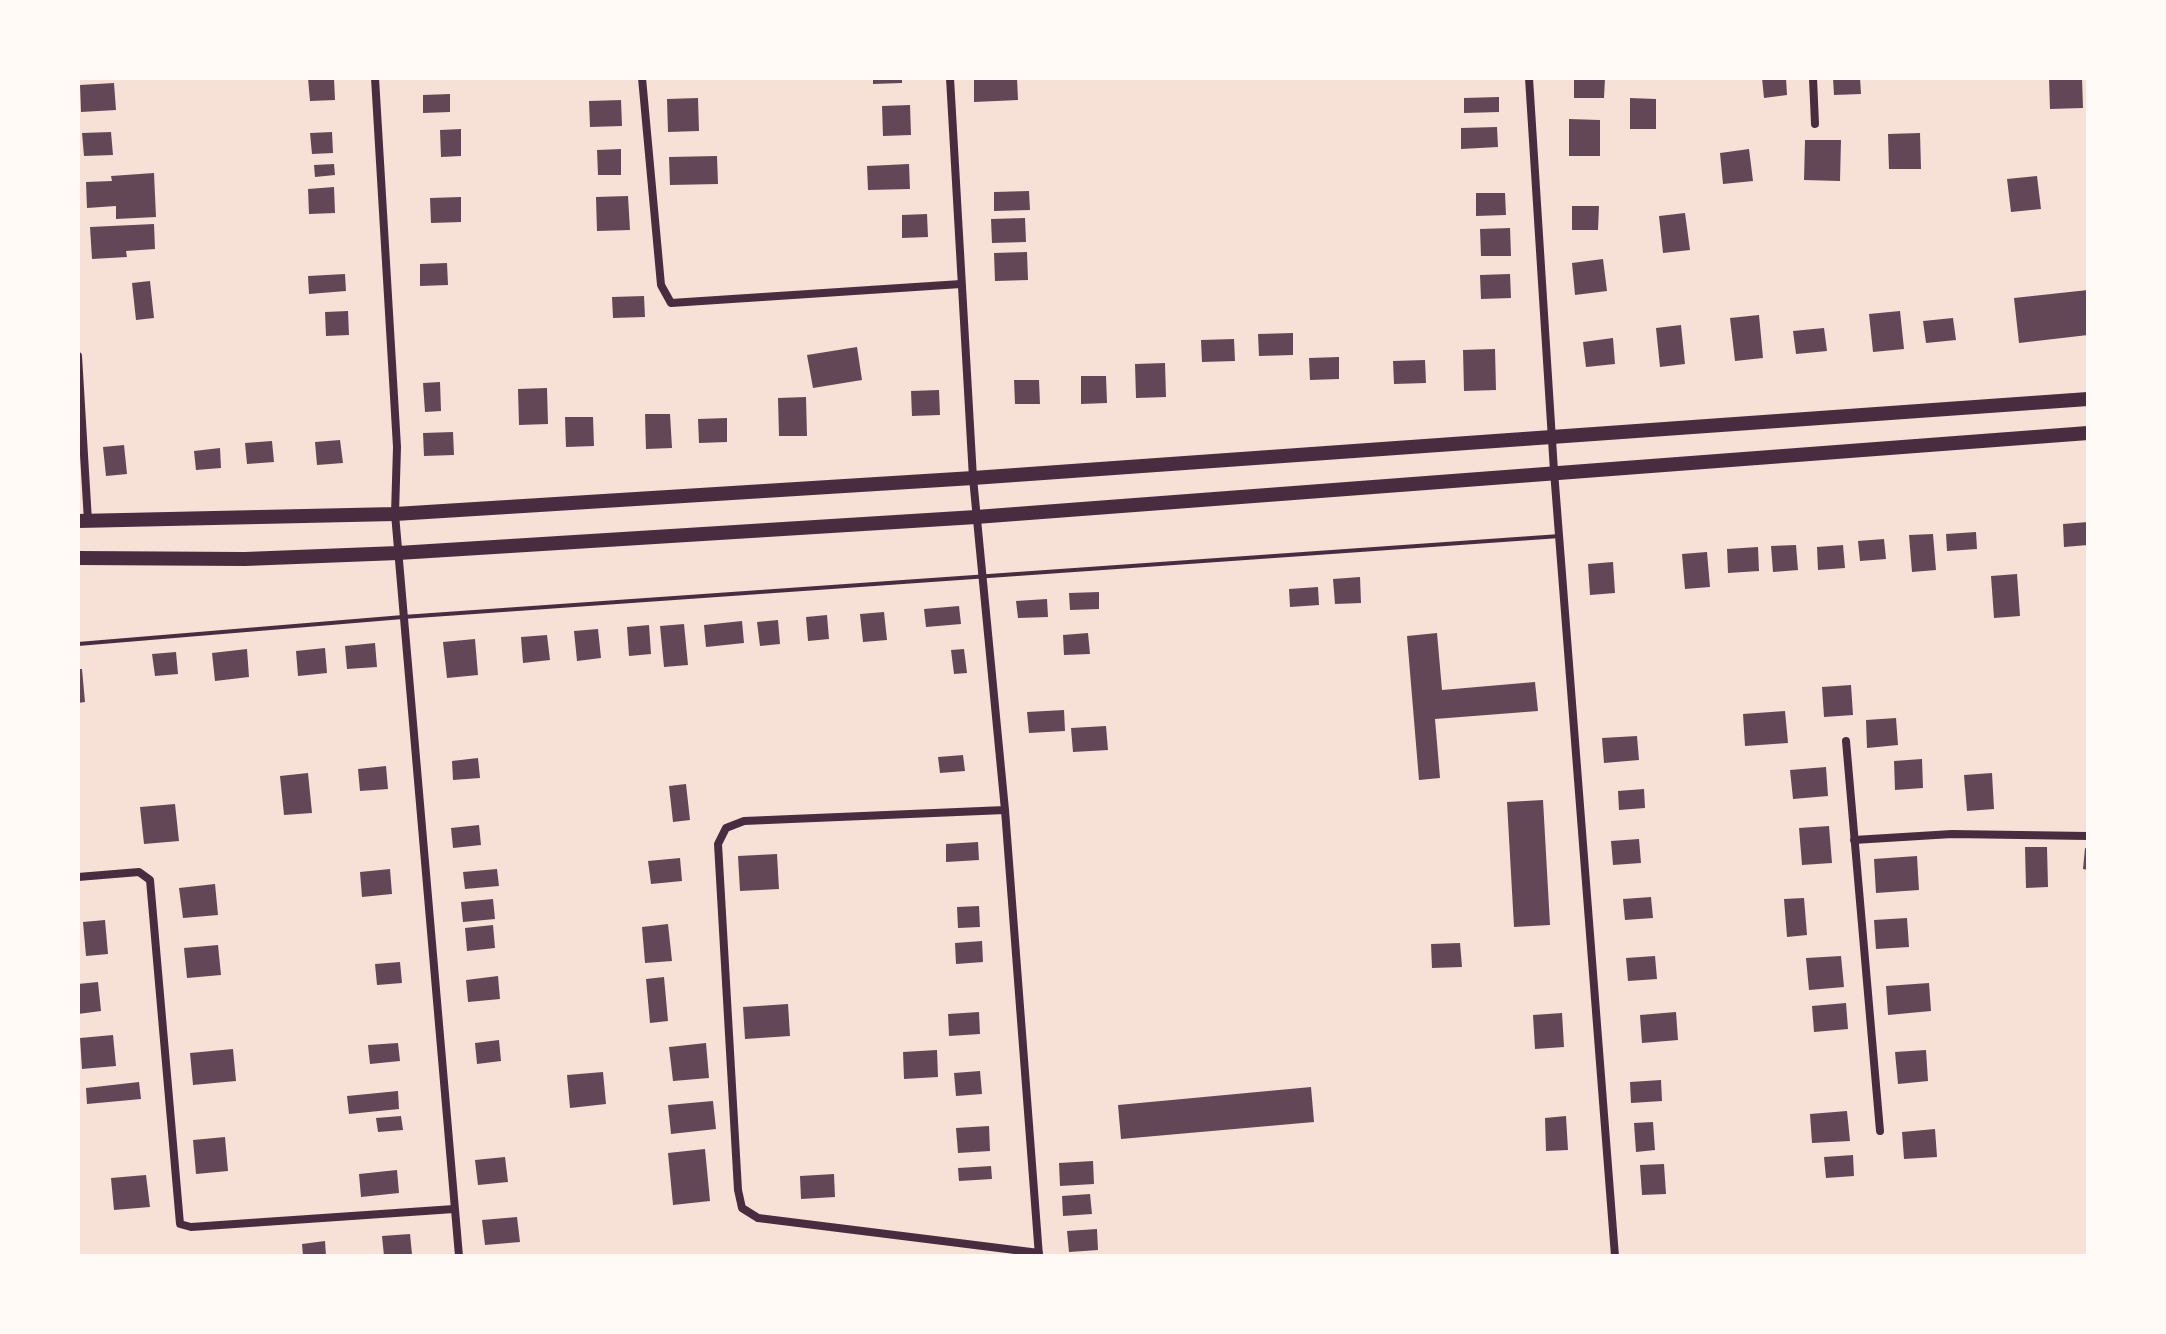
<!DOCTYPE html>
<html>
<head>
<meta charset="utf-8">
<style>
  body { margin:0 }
  #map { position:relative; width:2166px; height:1334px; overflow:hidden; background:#f7e1d7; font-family:"DejaVu Sans",sans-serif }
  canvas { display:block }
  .frame { position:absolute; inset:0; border:80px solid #fffaf5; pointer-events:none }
</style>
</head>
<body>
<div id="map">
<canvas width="2166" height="1334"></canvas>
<div class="frame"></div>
</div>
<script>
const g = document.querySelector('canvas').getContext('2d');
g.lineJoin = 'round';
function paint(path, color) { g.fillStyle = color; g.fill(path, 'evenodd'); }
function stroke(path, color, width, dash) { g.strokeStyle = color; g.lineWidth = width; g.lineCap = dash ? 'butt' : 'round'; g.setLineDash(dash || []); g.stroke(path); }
paint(new Path2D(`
  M308,78H334L335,100L310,101Z
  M873,78H902V83L873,84Z
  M974,78H1017L1018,100L974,102Z
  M1574,78H1605L1604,98H1574Z
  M1762,78H1786L1787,95L1764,98Z
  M1833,78H1860L1861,94L1834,95Z
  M2049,78H2082L2083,108L2050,109Z
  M114,83L116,110L81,112L80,85Z
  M450,94V112L423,113V95Z
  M1499,97V112L1464,113V98Z
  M698,98L699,131L668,132L667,99Z
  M1630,98L1656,99V129H1630Z
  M621,100L622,126L590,127L589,101Z
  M910,105L911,135L883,136L882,106Z
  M1569,119L1600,120V156H1569Z
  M1497,127L1498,147L1461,149V128Z
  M461,129V156L441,157L440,130Z
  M111,132L113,155L84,156L82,133Z
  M332,132L333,153L312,154L310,133Z
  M1920,133L1921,169H1889L1888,134Z
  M1805,140H1841L1840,181L1804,180Z
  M621,149V175H598L597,150Z
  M1749,149L1753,181L1723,184L1720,153Z
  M717,156L718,184L670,185L669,157Z
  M334,164L335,175L315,177L314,165Z
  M909,164L910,189L868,190L867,166Z
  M154,173L156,217L116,219V206L87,208L86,182L112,181L111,176Z
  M2037,176L2041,209L2011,212L2007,179Z
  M334,187L335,213L309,214L308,189Z
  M1029,191L1030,210L994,211V192Z
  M1476,193H1505L1506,215L1476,216Z
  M628,196L630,230L597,231L596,197Z
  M461,197V222L431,223L430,198Z
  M1572,206H1599L1598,230H1572Z
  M1685,213L1690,250L1663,253L1659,216Z
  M927,214L928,237L902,238V215Z
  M1025,218L1026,242L992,243L991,219Z
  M154,224L155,249L126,251L127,257L92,259L90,227Z
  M1510,228L1511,256H1481L1480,229Z
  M1027,252L1028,280L995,281L994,253Z
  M1603,259L1607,291L1575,295L1572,263Z
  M447,263L448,285L420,286V264Z
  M345,274L346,291L309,294L308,276Z
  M1510,274L1511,298L1481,299L1480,275Z
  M150,281L154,318L136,320L132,283Z
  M2088,290V335L2019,343L2014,298Z
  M644,296L645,317L613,318L612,297Z
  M348,311L349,335L326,336L325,312Z
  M1900,311L1904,349L1873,352L1869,314Z
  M1759,315L1763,358L1735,361L1730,318Z
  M1953,318L1956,340L1926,343L1923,321Z
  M1681,325L1685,364L1660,367L1656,328Z
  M1824,328L1827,351L1796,354L1793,331Z
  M1293,333V355L1259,356L1258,334Z
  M1613,338L1615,364L1586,367L1583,342Z
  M1234,339L1235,361L1202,362L1201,340Z
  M857,347L862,380L813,388L807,355Z
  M1495,349L1496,390L1464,391L1463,350Z
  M1339,357V379L1310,380L1309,358Z
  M1425,360L1426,383L1394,384L1393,361Z
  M1165,363L1166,397L1136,398L1135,364Z
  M1081,376H1106L1107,403L1081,404Z
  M1014,380H1039L1040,404H1015Z
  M440,382L441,411L425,412L423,383Z
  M547,388L548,424L519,425L518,389Z
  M939,390L940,415L912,416L911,391Z
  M806,397L807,436H779L778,398Z
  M645,414H670L672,448L646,449Z
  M565,417H593L594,446L566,447Z
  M727,418V442L699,443L698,419Z
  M453,432L454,455L424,456L423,433Z
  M340,440L343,463L317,465L315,442Z
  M272,441L274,462L247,464L245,443Z
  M124,445L127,474L106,476L103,447Z
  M220,448L221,468L196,470L194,451Z
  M2088,522V545L2064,547L2063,524Z
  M1976,532L1977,549L1947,551L1946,534Z
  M1933,534L1936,570L1912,572L1909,535Z
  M1884,539L1886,559L1860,561L1858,541Z
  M1796,545L1798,570L1773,572L1771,546Z
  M1843,545L1845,568L1818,570L1817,547Z
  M1758,547L1759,571L1728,573L1727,549Z
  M1707,552L1710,587L1685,589L1682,554Z
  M1613,562L1615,593L1590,595L1588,564Z
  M2017,574L2020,616L1994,618L1991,576Z
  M1360,577L1361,603L1335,604L1333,579Z
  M1318,587L1319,605L1290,607L1289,589Z
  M1099,592V609L1070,610L1069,593Z
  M1047,599L1048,617L1018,618L1016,601Z
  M959,606L961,624L926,627L924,609Z
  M884,612L887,640L863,642L860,614Z
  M827,615L829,639L808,641L806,617Z
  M778,620L780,644L760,646L757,622Z
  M742,621L744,643L706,647L704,625Z
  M684,624L688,665L664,667L660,626Z
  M649,625L651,654L629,656L627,627Z
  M598,629L601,658L577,661L574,631Z
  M1088,633L1090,654L1064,655L1063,635Z
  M1437,633L1442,690L1535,682L1538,711L1435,719L1440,778L1419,780L1407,636Z
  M547,635L550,660L523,663L521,637Z
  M475,639L478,675L447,678L443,642Z
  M375,643L377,667L347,669L345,646Z
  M325,648L327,673L298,676L296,651Z
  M247,649L249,677L215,681L212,653Z
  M964,649L967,673L954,674L951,650Z
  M176,652L178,674L155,676L152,654Z
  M78,669H82L85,702L78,703Z
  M1851,685L1853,715L1824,717L1822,687Z
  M1064,710L1065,731L1029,733L1027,712Z
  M1785,711L1788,743L1745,746L1743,714Z
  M1896,718L1898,745L1867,748L1866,720Z
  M1106,726L1108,750L1073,752L1071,728Z
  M1637,736L1639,760L1604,763L1602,738Z
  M963,755L965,771L940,773L938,757Z
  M478,758L480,778L453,780L452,761Z
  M1922,759L1923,788L1895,790L1894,761Z
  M386,766L388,789L360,791L358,769Z
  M1826,767L1828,796L1793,799L1790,770Z
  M308,773L312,813L284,815L280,776Z
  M1992,773L1994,809L1967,811L1964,775Z
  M686,784L690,820L673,822L669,786Z
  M1644,789L1645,808L1619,810L1618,791Z
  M1543,800L1550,925L1514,927L1507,802Z
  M175,804L179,841L144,844L140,807Z
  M479,825L481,845L453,848L451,828Z
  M1829,826L1832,863L1802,865L1799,828Z
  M1639,839L1641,863L1613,865L1611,841Z
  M978,842L979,860L946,862V844Z
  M2025,847H2047L2048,887L2026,888Z
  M2085,848L2088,849V870L2083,869Z
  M777,854L779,889L740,891L738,856Z
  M1917,856L1919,890L1876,893L1874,859Z
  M680,858L682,881L651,884L648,861Z
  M390,869L392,894L362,897L360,872Z
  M497,869L499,886L465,889L463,872Z
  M215,884L218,915L183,918L179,888Z
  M1651,897L1653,918L1625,920L1623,899Z
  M1804,898L1807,935L1787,937L1784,899Z
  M493,899L495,919L463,922L461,902Z
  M979,906L980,927L958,928L957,907Z
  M1907,918L1909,947L1876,949L1874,920Z
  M105,920L108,954L86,956L83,922Z
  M668,924L672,961L645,963L642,927Z
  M493,925L495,948L467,951L465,928Z
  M982,941L983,962L956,964L955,943Z
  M1460,943L1462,967L1432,968L1431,944Z
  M218,945L221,975L187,978L184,948Z
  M1655,956L1657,979L1628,981L1626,958Z
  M1841,956L1844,987L1809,990L1806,958Z
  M400,962L402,983L377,985L375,964Z
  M498,976L500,999L468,1002L466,980Z
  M664,977L668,1021L650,1023L646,979Z
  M98,982L101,1011L78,1014V984Z
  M1929,983L1931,1011L1888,1015L1886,986Z
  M1846,1003L1848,1029L1814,1032L1812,1006Z
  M788,1004L790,1036L745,1039L743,1007Z
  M979,1012L980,1034L949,1036L948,1014Z
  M1676,1012L1678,1040L1642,1043L1640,1015Z
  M1562,1013L1564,1047L1535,1049L1533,1015Z
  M113,1035L116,1066L82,1069L80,1038Z
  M499,1040L501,1061L477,1064L475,1043Z
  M398,1043L400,1061L370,1064L368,1045Z
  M706,1043L709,1078L673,1081L669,1047Z
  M233,1049L236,1081L193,1085L190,1053Z
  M937,1050L938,1077L904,1079L903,1052Z
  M1926,1050L1928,1081L1898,1084L1895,1052Z
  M980,1071L982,1094L956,1096L954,1073Z
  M603,1072L606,1104L570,1108L567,1075Z
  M1661,1080L1662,1101L1631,1103L1630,1082Z
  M139,1082L141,1099L87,1104L86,1088Z
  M1311,1087L1314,1122L1121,1139L1118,1105Z
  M398,1091L399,1109L349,1114L347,1096Z
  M713,1101L716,1129L671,1134L668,1105Z
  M1847,1111L1850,1141L1812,1143L1810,1114Z
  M401,1116L403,1130L378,1132L376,1118Z
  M1566,1116L1568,1150L1546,1151L1545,1118Z
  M1653,1122L1655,1150L1636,1152L1634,1123Z
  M989,1126L990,1151L958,1153L956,1128Z
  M1935,1129L1937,1157L1904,1159L1902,1132Z
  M225,1137L228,1171L196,1174L193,1140Z
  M705,1149L710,1201L673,1205L668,1153Z
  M1853,1155L1854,1176L1826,1178L1824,1157Z
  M505,1157L508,1182L478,1185L475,1160Z
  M1093,1161L1094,1184L1060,1186L1059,1163Z
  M1664,1164L1666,1194L1642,1195L1640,1165Z
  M991,1166L992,1179L959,1181L958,1168Z
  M397,1170L399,1193L361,1197L359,1174Z
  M834,1174L835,1197L801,1199L800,1176Z
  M146,1175L150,1207L114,1210L111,1178Z
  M1090,1194L1092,1214L1063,1216L1062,1196Z
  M517,1217L520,1242L485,1245L482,1220Z
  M1097,1229L1098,1250L1069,1252L1067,1231Z
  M410,1234L412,1254L384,1256L382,1236Z
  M325,1241L326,1256H303L302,1244Z`), '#644757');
stroke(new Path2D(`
  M78,644L403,617L1560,536`), '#4a2c40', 4);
stroke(new Path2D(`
  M375,78L397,447L395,514L459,1256
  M642,78L661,285L671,303L961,284
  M950,78L973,478L1005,810L1039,1256
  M1529,78L1554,471L1615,1256
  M1813,78L1815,124
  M78,356L88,521
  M1846,741L1880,1131
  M1005,810L744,821L726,828L718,844L738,1190L742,1208L758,1218L1039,1253
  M1854,840L1952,834L2088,836
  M78,877L139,872L150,880L180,1224L191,1227L454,1209`), '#4a2c40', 8);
stroke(new Path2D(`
  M78,521L395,514L973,478L2088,399
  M78,558L245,559L398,553L976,517L2088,433`), '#4a2c40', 14);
</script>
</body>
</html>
